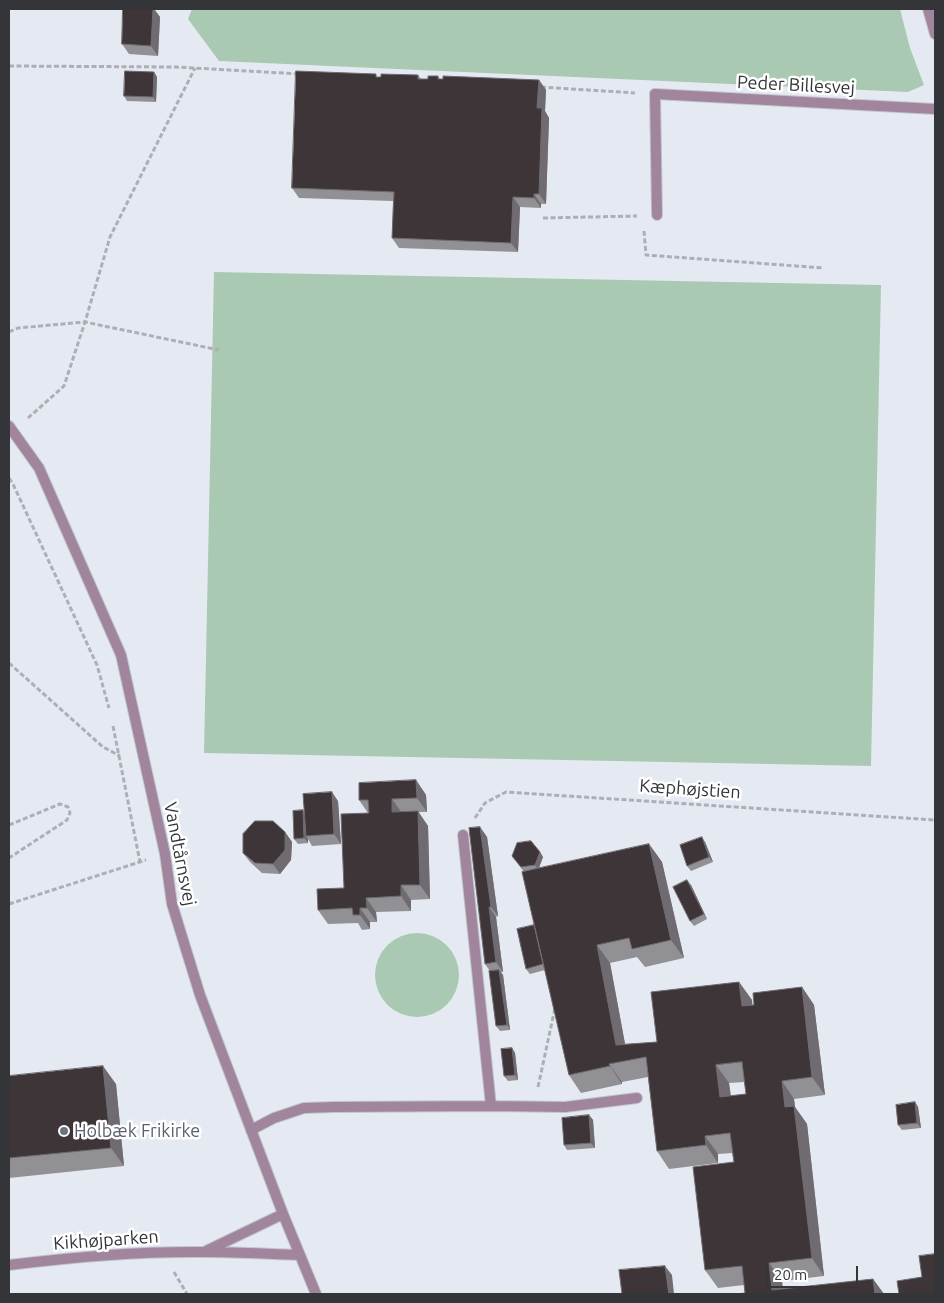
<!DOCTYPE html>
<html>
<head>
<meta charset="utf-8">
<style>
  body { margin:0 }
  #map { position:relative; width:944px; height:1303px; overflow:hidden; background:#e5eaf2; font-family:Ubuntu,sans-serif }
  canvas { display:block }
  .frame { position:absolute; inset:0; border:10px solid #333538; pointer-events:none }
  .scale { position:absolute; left:766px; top:1266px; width:92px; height:22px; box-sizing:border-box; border:2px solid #333538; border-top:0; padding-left:6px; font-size:15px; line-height:18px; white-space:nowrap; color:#333538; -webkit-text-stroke:4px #fff; paint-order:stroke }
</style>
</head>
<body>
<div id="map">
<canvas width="944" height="1303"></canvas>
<div class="frame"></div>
<div class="scale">20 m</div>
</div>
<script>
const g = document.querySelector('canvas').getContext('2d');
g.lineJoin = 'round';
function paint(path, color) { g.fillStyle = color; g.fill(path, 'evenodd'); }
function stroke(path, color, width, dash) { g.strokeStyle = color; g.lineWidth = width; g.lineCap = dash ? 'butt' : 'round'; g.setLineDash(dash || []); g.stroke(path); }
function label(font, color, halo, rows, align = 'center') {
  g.font = font + ' Ubuntu,sans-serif'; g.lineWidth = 5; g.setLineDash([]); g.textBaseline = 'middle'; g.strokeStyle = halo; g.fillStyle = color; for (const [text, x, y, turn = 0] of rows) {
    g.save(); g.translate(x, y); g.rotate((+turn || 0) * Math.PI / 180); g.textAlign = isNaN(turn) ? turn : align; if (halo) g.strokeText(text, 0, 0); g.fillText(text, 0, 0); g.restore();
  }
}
paint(new Path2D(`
  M192,9H900L910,48L924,85L908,92L219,61L188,19Z
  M214,272L881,285L871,766L204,753Z
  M375 975a42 42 0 1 1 84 0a42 42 0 1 1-84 0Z`), '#aac9b3');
const service = new Path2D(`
  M655,94L657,215
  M491,1106L565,1107L637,1098
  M251,1130L274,1118L304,1108L334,1107L491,1106L463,835`);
const minor = new Path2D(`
  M928,9L935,34
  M655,94L935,109
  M9,426L39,468L121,655L165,854L172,904L200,995L283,1214L316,1294
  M206,1251L283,1214
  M9,1265C73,1257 139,1251 204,1252C236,1252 268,1254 300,1255`);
stroke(service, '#c1c6cd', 12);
stroke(minor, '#c1c6cd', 12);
stroke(new Path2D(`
  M9,66L176,67L300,74
  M541,87L635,93
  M543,218L637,216
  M644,231L646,255L824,268
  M9,332L18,328L85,322L219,350
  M28,418L64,386L85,322L110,237L195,68
  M9,478L13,484L97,665L109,708
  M9,663L103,747L120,756
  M113,726L140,862
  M475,818L485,803L506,792L935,820
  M9,825L60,804L68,807L70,813L67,820L9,858
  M9,904L146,860
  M538,1087L555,1008
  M174,1272L187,1294`), '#acb0b6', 3, [5, 2.5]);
stroke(service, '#a1859d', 10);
stroke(minor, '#a1859d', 10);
paint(new Path2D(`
  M123,9H154L160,17L158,56L129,54L122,44Z
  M154,72L157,77L156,102L127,101L124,96Z
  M418,75L421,79H428L438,76L440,79L539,80L546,90L545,111L549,118L546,204H541V208L520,207L518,252L399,248L392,238L393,201L299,198L292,188L378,77Z
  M416,780L426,795L427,812H418L428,826L430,899L411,900V911L376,912L377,922H370V929L362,930L358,923L328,924L318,910L344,888L368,813L359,800Z
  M338,801L341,844L312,846L308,839V843L298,844L294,839L304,813Z
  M480,827L487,837L498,916L496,917L503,972H501L503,975L510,1030L500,1031L496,1026L490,971L485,964Z
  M285,832L292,842L291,860L280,874L262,873L250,862L243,853Z
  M705,842L713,862L691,871L687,866Z
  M649,844L662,862L684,958L645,967L637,957L610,963L625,1044L657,1042L739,982L752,1000V1005L802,987L814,1005L825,1095L794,1099L795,1107L807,1124L824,1276L782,1281L783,1289L873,1279L884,1294H737L745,1293L744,1285L718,1288L705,1270L734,1162L732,1153L718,1154V1163L669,1169L657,1151L648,1077L622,1082V1084L581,1093L569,1075L545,970L530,974L526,969L535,927L524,872L512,856L540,852L543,857L539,868ZM744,1082L746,1094L731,1096L729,1083Z
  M691,885L707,919L694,926L690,921Z
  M512,1048L515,1053L518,1080L508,1081L504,1076Z
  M9,1076L116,1084L124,1166L9,1178Z
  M915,1102L918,1107L921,1128L902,1130L898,1125Z
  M589,1115L593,1120L595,1148L567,1150L564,1145Z`), '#919095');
paint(new Path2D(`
  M153,9H154L160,17L158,56L151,46Z
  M154,72L157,77L156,102L153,97Z
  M539,80L546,90L545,111L549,118L546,204L539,194L537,108Z
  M534,194L541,204V208L534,198Z
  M513,197L520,207L518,252L511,243Z
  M416,780L426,795L427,812L417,798Z
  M332,792L338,801L341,844L334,834Z
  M392,799L402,813L392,812Z
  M303,810L306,815V836L308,839V843L304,838Z
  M418,811L428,826L430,899L420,885Z
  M480,827L487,837L498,916L491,907Z
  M285,832L292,842L291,860L280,874L273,864Z
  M702,837L705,842L713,862L709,857Z
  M649,844L662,862L684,958L671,940Z
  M540,852L543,857L538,870L535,865Z
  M687,880L691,885L707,919L704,914Z
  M401,885L411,900V911L401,896Z
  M366,898L376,912L377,922L367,908Z
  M489,907L496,917L503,972L496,962Z
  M360,908L370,922V929L360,915Z
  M597,945L610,963L628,1060L616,1045Z
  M499,970L503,975L510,1030L507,1025Z
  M739,982L752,1000L754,1024L742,1006Z
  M802,987L814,1005L825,1095L812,1077Z
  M512,1048L515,1053L518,1080L515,1075Z
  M609,1064L622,1082V1084L610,1066Z
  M716,1065L729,1083L733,1115L720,1097Z
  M103,1066L116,1084L124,1166L111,1148Z
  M782,1081L794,1099L795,1107L807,1124L824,1276L812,1258L785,1107Z
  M915,1102L918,1107L921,1128L917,1123Z
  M589,1115L593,1120L595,1148L591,1143Z
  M705,1136L718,1154V1163L706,1145Z
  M769,1263L782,1281L783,1294L772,1290Z
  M665,1266L672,1275L674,1294H669Z
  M873,1279L884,1294H875Z`), '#6f6b70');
const building = new Path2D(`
  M123,9H153L151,46L122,44Z
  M125,71L154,72L153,97L124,96Z
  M296,71L376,74V77H381V74L418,75V79H428V76H438V79H443V76L539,80L537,108H542L539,194H534V198L513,197L511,243L392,238L394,192L292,188Z
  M416,780L417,798L392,799V812L418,811L420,885H401V896L366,898L367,908H360V915H353L352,908L318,910L317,889L344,888L341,814L369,813L368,800H359V783Z
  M332,792L334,834L306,836L303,794Z
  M303,810L304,838L294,839L293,811Z
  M255,821H273L285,832V850L273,864L255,863L243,853V834Z
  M480,827L491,907H489L496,962L485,964L469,828Z
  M702,837L709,857L687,866L680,845Z
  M531,841L540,852L535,865L521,867L512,856L517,843Z
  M649,844L671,940L632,949L629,938L597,945L616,1045L657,1042L651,992L739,982L742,1006L754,1005L753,993L802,987L812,1077L782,1081L785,1107L794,1106L812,1258L769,1263L772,1290L873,1279L875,1294H737L745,1293L742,1266L705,1270L693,1167L734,1162L730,1133L705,1136L706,1145L657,1151L646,1057L609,1064L610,1066L569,1075L522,872ZM742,1062L746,1094L720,1097L716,1065Z
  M687,880L704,914L690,921L673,887Z
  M534,925L543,964L526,969L517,929Z
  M499,970L507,1025L496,1026L489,971Z
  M512,1048L515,1075L504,1076L501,1049Z
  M103,1066L111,1148L9,1158V1076Z
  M915,1102L917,1123L898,1125L896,1105Z
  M589,1115L591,1143L564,1145L562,1118Z
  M935,1254V1294H899L897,1281L922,1277L919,1256Z
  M665,1266L669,1294H622L619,1270Z`);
paint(building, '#3d3538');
stroke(building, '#6f6b70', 1);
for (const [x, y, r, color] of [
  [64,1131,5,"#6b7280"]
]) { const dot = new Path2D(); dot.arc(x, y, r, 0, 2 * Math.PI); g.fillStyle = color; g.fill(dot); stroke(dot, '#fff', 2); }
label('18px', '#333538', '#fff', [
  ["Peder Billesvej",796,85,3],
  ["Kæphøjstien",690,789,4],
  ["Vandtårnsvej",180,854,79],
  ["Kikhøjparken",106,1240,-4]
]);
label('18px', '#5b616d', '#fff', [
  ["Holbæk Frikirke",74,1131]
], 'left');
</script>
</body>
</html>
